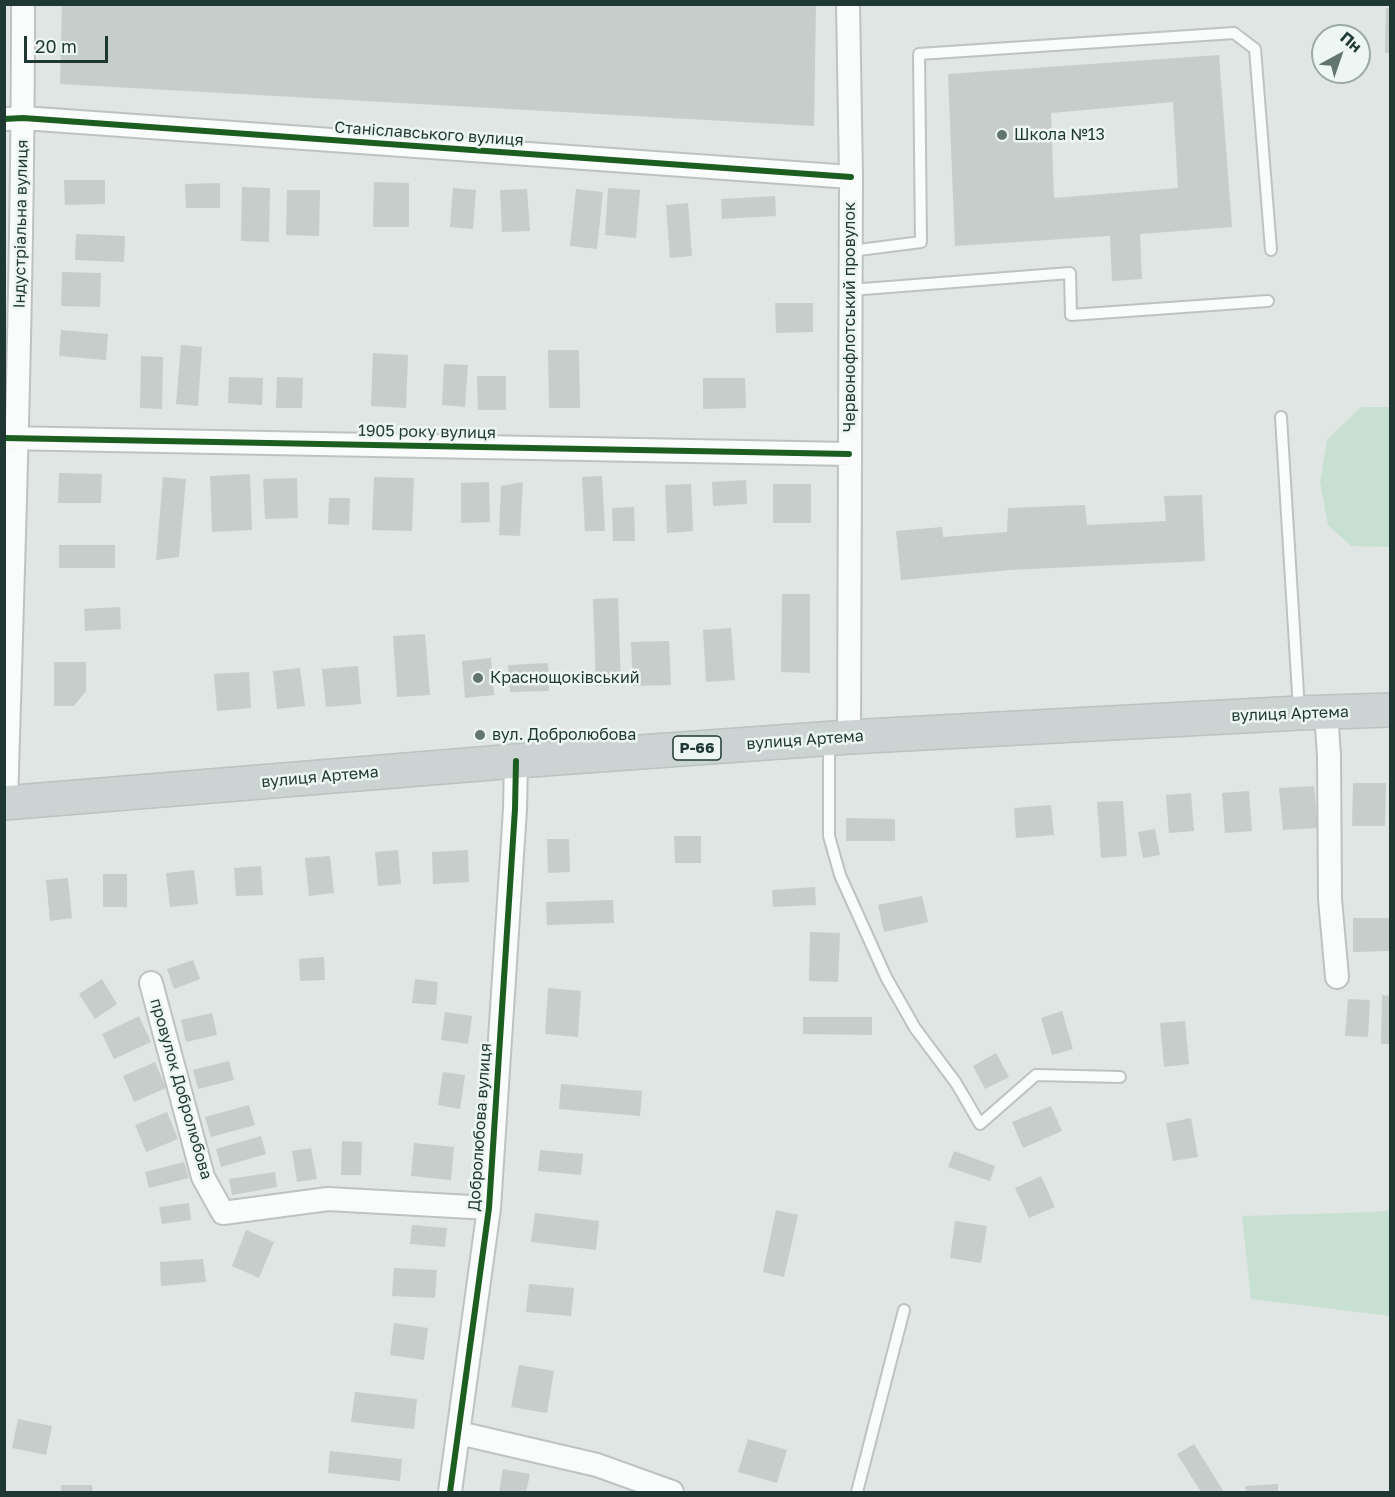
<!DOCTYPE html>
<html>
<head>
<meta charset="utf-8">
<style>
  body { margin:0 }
  #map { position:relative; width:1395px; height:1497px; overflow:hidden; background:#e0e6e3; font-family:"Golos Text",sans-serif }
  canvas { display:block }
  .frame { position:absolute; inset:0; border:6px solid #1f3833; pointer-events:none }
  .north { position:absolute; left:1311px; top:24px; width:60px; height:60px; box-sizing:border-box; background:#edf6f2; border:2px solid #9baaa6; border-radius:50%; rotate:40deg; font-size:16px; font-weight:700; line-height:24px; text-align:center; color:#1f3833 }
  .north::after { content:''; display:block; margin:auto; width:21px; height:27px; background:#637571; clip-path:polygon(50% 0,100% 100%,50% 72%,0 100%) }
  .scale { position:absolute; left:24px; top:36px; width:84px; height:27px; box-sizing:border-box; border:3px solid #1f3833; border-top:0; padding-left:8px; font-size:18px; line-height:21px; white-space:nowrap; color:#1f3833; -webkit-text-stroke:4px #edf6f2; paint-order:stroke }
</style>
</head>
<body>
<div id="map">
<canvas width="1395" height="1497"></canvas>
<div class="frame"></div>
<div class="north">Пн</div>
<div class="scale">20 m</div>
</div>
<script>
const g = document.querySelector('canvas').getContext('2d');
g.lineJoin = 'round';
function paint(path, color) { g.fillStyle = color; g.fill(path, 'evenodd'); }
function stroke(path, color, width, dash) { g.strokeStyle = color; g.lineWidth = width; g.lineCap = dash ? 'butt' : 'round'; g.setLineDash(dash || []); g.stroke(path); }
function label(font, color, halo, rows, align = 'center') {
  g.font = font + ' "Golos Text",sans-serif'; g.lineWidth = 5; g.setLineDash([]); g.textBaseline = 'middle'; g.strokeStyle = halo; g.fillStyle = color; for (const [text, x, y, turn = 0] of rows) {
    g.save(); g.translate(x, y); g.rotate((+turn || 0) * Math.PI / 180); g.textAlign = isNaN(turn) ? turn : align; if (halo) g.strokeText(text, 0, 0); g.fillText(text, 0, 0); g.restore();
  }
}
paint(new Path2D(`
  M1361,407H1390V547L1351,546L1328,525L1320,482L1327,440Z
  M1390,1210V1316L1251,1299L1242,1216L1375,1212Z`), '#c8e0d1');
paint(new Path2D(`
  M62,4H816L814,126L60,84Z
  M1386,8H1390V53H1385Z
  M1219,55L1232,227L1140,234L1142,279L1112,281L1110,236L955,246L948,74ZM1173,102L1178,188L1054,198L1051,113Z
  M64,180H105V204L65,205Z
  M374,182L409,183V227H373Z
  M220,183V208H186L185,184Z
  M242,187L270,188L269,242L241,241Z
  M453,188L476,190L473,229L450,227Z
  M608,188L640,190L636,238L605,235Z
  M527,189L530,231L502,232L500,190Z
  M576,189L603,192L597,249L570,246Z
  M287,190H320L319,236L286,235Z
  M775,196L776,216L722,219L721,199Z
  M688,203L692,256L670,258L666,205Z
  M76,234L125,236L124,262L75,260Z
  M62,272L101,273L100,307L61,306Z
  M775,303H813V332L776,333Z
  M61,330L108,334L106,360L59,356Z
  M181,345L202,347L198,406L176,404Z
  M548,350H579L580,408H549Z
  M373,353L408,355L406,408L371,406Z
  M141,356L163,357L162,409L140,408Z
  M444,364L468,365L465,407L442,405Z
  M477,376H506V410H478Z
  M229,377L263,378L262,405L228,403Z
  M277,377L303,378L302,408H276Z
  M703,378H745L746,408L703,409Z
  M59,473L102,474L101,503H58Z
  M250,474L252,530L212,532L210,476Z
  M602,476L605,531H585L582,477Z
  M163,477L186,479L179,557L156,560Z
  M374,477L414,478L412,531L372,530Z
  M297,478L298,518L265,519L263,479Z
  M746,480L747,504L713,506L712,482Z
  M489,482L490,522L461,523V483Z
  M523,482L520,536L499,535L501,486Z
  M691,484L693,531L667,533L665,485Z
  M773,484H811V523H773Z
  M1202,495L1205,561L1010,570L901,580L896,531L942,527L943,537L1007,532L1008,508L1085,505L1087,525L1166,521L1164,496Z
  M329,498H350L349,525L328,524Z
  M634,507L635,541H613L612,508Z
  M59,545H115V568H59Z
  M782,594H810V673L781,672Z
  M618,598L621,685L596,686L593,599Z
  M120,607L121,629L85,631L84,609Z
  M731,628L735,680L706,682L703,630Z
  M425,634L430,695L397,697L393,636Z
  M669,641L671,685L633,686L631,642Z
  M491,658L494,695L465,698L462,661Z
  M54,662H86V691L74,706H54Z
  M548,663L549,691L510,692L508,665Z
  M358,666L361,704L326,707L322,669Z
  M300,668L305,706L277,709L273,671Z
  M249,672L251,708L217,711L214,674Z
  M1353,783H1386L1385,826H1352Z
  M1314,786L1318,828L1283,830L1279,788Z
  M1249,791L1252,831L1225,833L1222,793Z
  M1191,793L1194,831L1169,833L1166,795Z
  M1123,801L1127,856L1101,858L1097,802Z
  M1051,805L1054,835L1016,838L1014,808Z
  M846,818L895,819V841H846Z
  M1155,829L1160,855L1143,858L1138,832Z
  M674,836H701V863H675Z
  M547,839H569L570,872L548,873Z
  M398,850L401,884L378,886L375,852Z
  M468,850L469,882L433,884L432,852Z
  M330,856L334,893L309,896L305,858Z
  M261,866L263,895L236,896L234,868Z
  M194,870L198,904L170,907L166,873Z
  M103,874H127V907H103Z
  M68,878L72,918L50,921L46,880Z
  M815,887L816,905L773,907L772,890Z
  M922,896L928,922L884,932L878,905Z
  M613,900L614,923L547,925L546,902Z
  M1353,918H1390V951L1353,952Z
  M810,932L840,933L838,982L809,981Z
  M324,957L325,980L300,981L299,959Z
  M193,960L200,979L174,989L167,969Z
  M102,979L117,1004L95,1019L79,994Z
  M415,979L438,982L436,1005L412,1003Z
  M548,988L581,991L578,1037L545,1034Z
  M1382,995L1390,996V1044H1381Z
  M1348,999L1370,1000L1368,1037L1345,1036Z
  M1062,1011L1073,1049L1052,1055L1041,1018Z
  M445,1012L472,1016L468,1044L441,1040Z
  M212,1013L217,1035L186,1042L181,1020Z
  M139,1016L151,1042L114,1059L102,1034Z
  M803,1017H872V1035L803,1034Z
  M1185,1021L1189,1064L1164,1067L1160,1023Z
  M996,1053L1009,1077L985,1089L973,1066Z
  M229,1061L234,1080L198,1089L193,1070Z
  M155,1062L166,1088L134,1102L123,1076Z
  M443,1072L465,1075L460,1109L438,1105Z
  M561,1084L642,1091L640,1116L559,1109Z
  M249,1105L255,1125L211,1137L205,1117Z
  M1051,1106L1062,1131L1023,1148L1012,1122Z
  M167,1112L178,1139L146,1152L135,1125Z
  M1191,1118L1198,1157L1173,1161L1166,1123Z
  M261,1136L266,1154L221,1167L216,1149Z
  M342,1141L362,1142L361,1175H341Z
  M414,1143L454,1147L451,1180L411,1176Z
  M311,1148L317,1179L297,1182L292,1151Z
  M540,1150L583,1154L581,1175L538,1171Z
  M954,1151L995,1166L990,1181L948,1167Z
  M184,1162L189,1178L149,1188L145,1172Z
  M275,1172L277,1187L232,1195L229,1179Z
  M1041,1176L1055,1207L1029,1218L1015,1188Z
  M189,1203L191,1220L162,1224L159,1207Z
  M776,1210L798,1215L784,1277L763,1272Z
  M535,1213L599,1221L596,1250L531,1242Z
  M955,1221L987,1226L981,1263L950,1258Z
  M412,1225L447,1228L445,1247L410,1244Z
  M246,1230L274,1242L259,1278L232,1266Z
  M203,1259L206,1282L161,1286L160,1262Z
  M394,1268L437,1270L435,1298L392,1296Z
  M529,1284L574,1288L571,1316L526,1312Z
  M394,1323L428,1328L424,1360L390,1355Z
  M519,1365L554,1371L547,1413L511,1407Z
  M355,1392L417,1399L414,1429L351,1422Z
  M18,1419L52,1426L46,1455L12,1448Z
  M748,1439L787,1450L777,1483L738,1472Z
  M1194,1444L1224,1492H1201L1177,1454Z
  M330,1451L402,1459L400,1481L328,1473Z
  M503,1469L530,1474L526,1492H499Z
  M1278,1484V1492H1246L1245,1486Z
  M61,1485H92L93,1492H61Z`), '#c7cdcb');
const lane = new Path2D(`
  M851,251L921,242L919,54L1234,33L1255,49L1271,250
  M850,290L1070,273L1071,315L1268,301
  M1281,417L1299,710
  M829,742V836L840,875L886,977L915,1028L956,1083L980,1124L1036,1075L1120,1077
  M857,1492L904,1310`);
const street = new Path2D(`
  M848,4L851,177L849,737
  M4,119L23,118L851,177
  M4,438L849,454
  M1326,712L1329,756L1330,899L1337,977
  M6,803C14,537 23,271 23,4
  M151,983L203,1177L223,1213L328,1199L489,1208
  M459,1433L597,1465L672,1492
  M450,1492L489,1208L515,809L516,761`);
const primary = new Path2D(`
  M4,803L516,761L849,737L1299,713L1390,710`);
stroke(lane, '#bdc3c0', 14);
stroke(street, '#bdc3c0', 26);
stroke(primary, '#bac3c0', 36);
stroke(lane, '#fafbfb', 10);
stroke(street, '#fafbfb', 22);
stroke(primary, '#cbd4d2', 33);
stroke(new Path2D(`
  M4,119L23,118L851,177
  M4,438L849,454
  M450,1492L489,1208L515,809L516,761`), '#1b5e20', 6);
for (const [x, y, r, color] of [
  [1002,135,6,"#637571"],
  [478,678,6,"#637571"],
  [480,735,6,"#637571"]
]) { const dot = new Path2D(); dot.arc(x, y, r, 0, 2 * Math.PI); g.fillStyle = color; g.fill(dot); stroke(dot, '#edf6f2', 2); }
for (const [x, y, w] of [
  [697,748,48]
]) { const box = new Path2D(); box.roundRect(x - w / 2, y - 12, w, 24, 4.5); g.fillStyle = '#edf6f2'; g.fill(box); stroke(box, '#1f3833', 1.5); }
label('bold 15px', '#1f3833', null, [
  ["Р-66",697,748]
]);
label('16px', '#1f3833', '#edf6f2', [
  ["Станіславського вулиця",429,134,4],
  ["Індустріальна вулиця",21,224,-89],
  ["Червонофлотський провулок",850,317,-90],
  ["1905 року вулиця",427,432,1],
  ["вулиця Артема",1290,714,-2],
  ["вулиця Артема",805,740,-4],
  ["вулиця Артема",320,777,-5],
  ["провулок Добролюбова",181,1089,74],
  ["Добролюбова вулиця",480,1127,-86]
]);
label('16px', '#1f3833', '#edf6f2', [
  ["Школа №13",1014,135],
  ["Краснощоківський",490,678],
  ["вул. Добролюбова",492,735]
], 'left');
</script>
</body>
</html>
